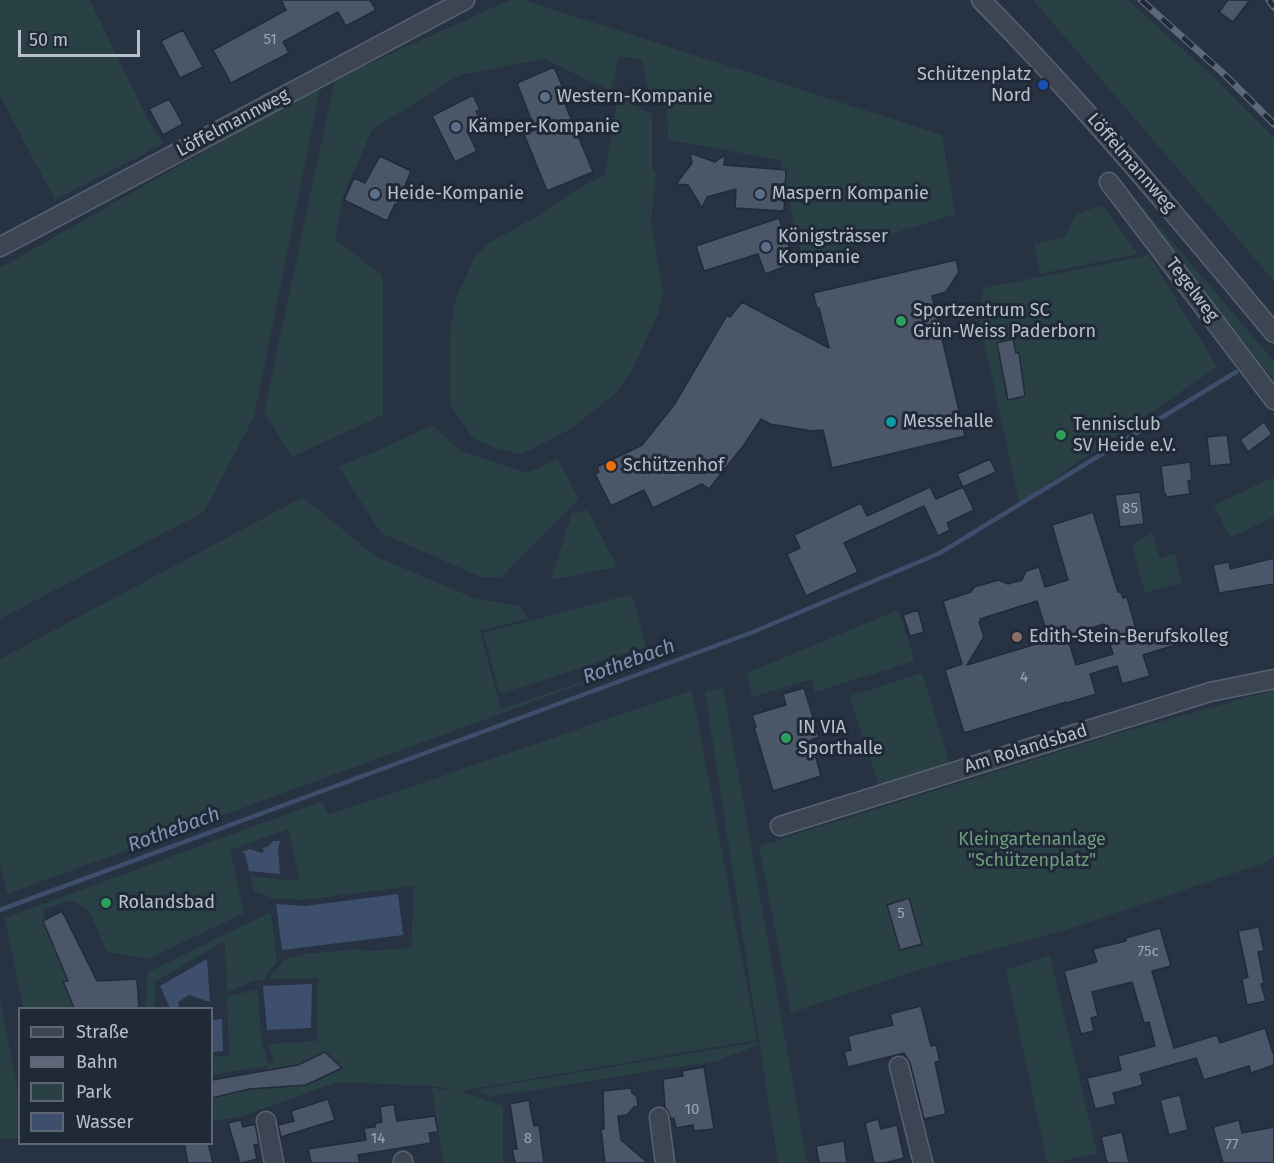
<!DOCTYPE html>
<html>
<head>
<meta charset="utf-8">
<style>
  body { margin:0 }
  #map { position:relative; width:1274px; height:1163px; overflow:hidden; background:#273243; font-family:"Fira Sans",sans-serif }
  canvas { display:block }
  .legend { position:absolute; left:18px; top:1007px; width:195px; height:138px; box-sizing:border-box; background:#202938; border:2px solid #5d6573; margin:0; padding:8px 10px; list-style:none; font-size:18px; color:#b8c0cc }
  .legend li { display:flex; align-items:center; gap:12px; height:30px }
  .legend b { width:30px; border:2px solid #5d6573 }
  .scale { position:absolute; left:18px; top:30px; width:122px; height:27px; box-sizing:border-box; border:3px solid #b8c0cc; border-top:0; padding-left:8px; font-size:18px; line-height:21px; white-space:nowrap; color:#b8c0cc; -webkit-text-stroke:4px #202938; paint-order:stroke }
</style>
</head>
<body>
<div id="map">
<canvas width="1274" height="1163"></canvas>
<ul class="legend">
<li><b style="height:8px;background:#3b4553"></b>Straße</li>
<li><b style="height:8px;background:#5d6879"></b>Bahn</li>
<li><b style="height:16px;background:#294044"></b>Park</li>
<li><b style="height:16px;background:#3d4f6c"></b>Wasser</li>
</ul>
<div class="scale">50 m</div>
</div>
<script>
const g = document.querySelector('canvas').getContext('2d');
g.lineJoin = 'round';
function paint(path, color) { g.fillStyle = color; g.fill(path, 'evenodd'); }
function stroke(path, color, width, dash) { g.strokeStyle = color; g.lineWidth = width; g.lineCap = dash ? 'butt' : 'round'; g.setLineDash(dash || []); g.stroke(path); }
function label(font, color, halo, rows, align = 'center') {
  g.font = font + ' "Fira Sans",sans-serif'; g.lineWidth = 6; g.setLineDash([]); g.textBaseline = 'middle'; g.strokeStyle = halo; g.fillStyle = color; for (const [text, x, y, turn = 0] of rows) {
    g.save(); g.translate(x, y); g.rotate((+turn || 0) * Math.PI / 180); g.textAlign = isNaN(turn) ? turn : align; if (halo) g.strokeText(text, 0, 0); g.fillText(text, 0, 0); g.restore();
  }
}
paint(new Path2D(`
  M0,0H90L146,116L163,144L55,200L0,96Z
  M510,0H524L942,135L955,214L803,262L780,160L668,140L667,109L648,89L642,59L619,57L611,91L544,59L460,75L372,130L343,196L335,239L383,276V415L292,457L264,412L335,79Z
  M1033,0H1128L1218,81L1274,138V281Z
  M321,85L254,417L204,512L0,619V268Z
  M618,96L652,114V169L656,174L651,220L663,291L658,314L631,373L613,396L570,429L531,450L519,454L496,448L473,438L450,405V330L456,297L474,259L487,244L536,217L588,183L605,175Z
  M1132,195L1274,361V380L1128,197Z
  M1102,205L1138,254L1040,274L1034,244L1064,237L1077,214Z
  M1149,255L1217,367L1019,503L979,318L984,288Z
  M432,425L461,451L527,473L558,459L579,499L502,577H481L381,533L338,466L375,452Z
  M1274,477V517L1230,538L1214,505Z
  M303,497L375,556L476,599L520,606L528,619L480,631L501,709L675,650L7,894L0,863V659Z
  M588,510L617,567L551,580L572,513Z
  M1152,533L1160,559L1175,553L1182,583L1145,593L1133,550L1136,542Z
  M632,594L646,647L500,694L483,633Z
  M898,610L915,661L815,692L812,679L752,697L747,673Z
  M922,673L950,764L879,785L849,696Z
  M723,687L807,1163H778L705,692Z
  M692,690L757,1040L460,1091L503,1106V1163H443L432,1088L458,1091L431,1086L338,1082L240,1117L212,1121V1092L221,1087L258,1076L269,1066L212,1074V1057L229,1055L225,941L154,982L155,1008H145L148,972L271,912L277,962L263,980H256L227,992V997L257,989L262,1044L269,1064L274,1063L268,1044L317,1041L318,978L268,979L284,960L304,954L359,949L367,951L411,948L414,886L303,900L271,898L254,891L250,876L300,881L288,829L230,850L244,913L148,959L107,952L89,910L70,900L42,910L47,921L99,985L115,984L114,980L137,979L139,1000L133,1001L134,1008H23L5,918L322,801L328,815Z
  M1274,690V856L1268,862L1062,931L925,968L791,1013L759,846L1109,736Z
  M1050,955L1097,1153L1055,1163H1047L1006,970Z
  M0,1001L19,1096V1138L0,1139Z
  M757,1042L758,1045L717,1061L489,1097L476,1090Z`), '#294044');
paint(new Path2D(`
  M273,841H280L278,849L280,874L249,871L245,854L242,852L250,849L262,853L264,851L262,848L268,847Z
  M398,894L403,935L282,950L276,904L305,906Z
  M207,959L210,1002L189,995L178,1002L179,1008H170L160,986Z
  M312,984L311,1028L267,1030L263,986Z
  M222,1019L223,1051L212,1052V1020Z`), '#3d4f6c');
stroke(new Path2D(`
  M0,910L753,632L940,553L1236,372`), '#3d4f6c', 4.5);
const building = new Path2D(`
  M281,0H370L376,10L346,26L338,12L283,42L289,53L231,83L213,50L286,10Z
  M1228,0H1250L1233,22L1219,12Z
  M183,30L203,67L180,78L161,41Z
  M554,67L569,102L565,104L593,172L547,191L524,134L535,130L517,83Z
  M473,95L480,110L476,111L483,124L467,131L477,151L455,162L432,116Z
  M169,99L183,124L163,135L149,109Z
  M690,153L715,162L725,155L724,165L786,170L784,211L735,208L736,189L707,197L702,208L688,185L676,184L692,163Z
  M380,156L411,171L397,205L395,204L387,221L344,200L354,178L365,183Z
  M779,218L795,263L765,274L758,254L704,271L696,246Z
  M956,260L959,272L946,292L932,296L965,436L832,468L823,430L812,431L770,424L761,419L744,445L709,489L702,484L653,508L644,490L611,506L595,474L599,472L597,467L642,445L674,405L727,315L730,317L742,302L829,348L819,308H817L813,293Z
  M1013,339L1016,353H1019L1025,396L1008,400L997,343Z
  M1264,422L1272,434L1248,452L1240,440Z
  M1227,435L1231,464L1210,466L1207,437Z
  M990,459L996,472L963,487L957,474Z
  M1190,462L1192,480L1188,481L1190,494L1167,497L1164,492L1161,466Z
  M930,487L936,499L963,487L974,510L947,523L950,530L938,536L924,506L844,543L858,572L806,596L787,554L800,548L794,535L861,503L867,516Z
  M1140,492L1144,524L1120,527L1115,495Z
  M1093,512L1118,592H1121L1123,598L1127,597L1140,643L1181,630L1185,645L1172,646L1143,655L1150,676L1122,684L1117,666L1103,670L1090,674L1096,694L1067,703L1066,702L964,733L945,670L962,664L943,601L971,592L974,587L999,580L1008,584L1022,580L1026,571L1039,567L1045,587L1068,580L1052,525ZM1037,601L1049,640L967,665L984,637L979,622L981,621L980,619ZM1104,624L1113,654L1076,665L1067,636Z
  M1274,558V584L1219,593L1213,565L1229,562L1230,569Z
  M918,610L924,632L910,636L903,615Z
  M804,688L819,737L811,740L821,776L773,791L754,727H756L752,715L786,705L783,694Z
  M909,898L922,944L900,950L887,905Z
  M62,911L97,981L137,979L139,1008H74L63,981H68L43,921Z
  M1259,927L1264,951L1258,952L1264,983L1261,984L1266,1001L1247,1005L1242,979L1248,977L1238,931Z
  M1160,928L1171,966L1152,971L1174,1048L1217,1035L1220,1043L1265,1028L1274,1056V1065L1251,1073L1249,1066L1204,1080L1196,1058L1140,1074L1143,1085L1113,1093L1116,1104L1095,1109L1087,1078L1121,1070L1118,1056L1155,1046L1149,1022L1144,1023L1132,982L1092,992L1098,1016L1091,1018L1094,1031L1081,1034L1064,971L1097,962L1093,949L1126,941V938Z
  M921,1006L931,1046L936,1045L940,1061L935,1062L946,1114L924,1119L910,1063L904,1053L848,1067L844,1052L851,1050L848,1036L893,1025L890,1014Z
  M325,1052L342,1068L306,1085L249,1089L212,1098V1080L298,1065Z
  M704,1067L714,1129L694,1131L693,1125L676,1128L674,1118L671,1119L668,1111L665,1108L663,1079L683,1076L682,1071Z
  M631,1088L632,1093L637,1097L638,1107H634L627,1115L618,1116L621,1140L648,1163H605L601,1129H604L603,1091Z
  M1180,1095L1188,1130L1169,1135L1160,1100Z
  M328,1099L335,1120L281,1137L278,1125L294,1121L291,1111Z
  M529,1100L534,1126L539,1125L544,1163H515L512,1149H517L510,1104Z
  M394,1104L397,1121L435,1116L438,1132L429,1133L431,1143L358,1155L360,1163H311L308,1149L366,1140L364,1128L375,1127V1124L382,1122L380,1107Z
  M878,1119L881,1129L897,1125L904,1158L884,1163H874L865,1123Z
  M241,1120L243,1127L255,1124L259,1144L254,1145L257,1159L242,1163H240L228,1123Z
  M1239,1120L1242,1133L1274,1127V1163H1223L1213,1127Z
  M1122,1132L1129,1163H1107L1101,1137Z
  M844,1141L847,1163H819L816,1146Z
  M184,1143H208L213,1163H188Z`);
paint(building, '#4b5669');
stroke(building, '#222b3a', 1.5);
const minor = new Path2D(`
  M981,0C1085,105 1179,219 1274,333
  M1109,182L1274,400
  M0,247L465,0
  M780,826L1210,692L1274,679
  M899,1066L923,1163
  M659,1117L665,1163
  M266,1121L274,1163
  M403,1161V1163`);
stroke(minor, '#596270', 21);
stroke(minor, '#3b4553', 18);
const rail = new Path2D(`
  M1141,0L1225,75L1274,124
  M1269,0L1274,7`);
stroke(rail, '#5d6879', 7);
stroke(rail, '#202938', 4.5, [14]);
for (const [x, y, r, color] of [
  [1043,85,6,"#1a4fb4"],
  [545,97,6,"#5c6f8a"],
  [456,127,6,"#5c6f8a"],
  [375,194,6,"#5c6f8a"],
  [760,194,6,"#5c6f8a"],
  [766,247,6,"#5c6f8a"],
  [901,321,6,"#2e9e5b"],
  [891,422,6,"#0f9aa8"],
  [1061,435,6,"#2e9e5b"],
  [611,466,6,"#e8710a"],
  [1017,637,6,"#8d6e63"],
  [786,738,6,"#2e9e5b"],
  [106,903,6,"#2e9e5b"]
]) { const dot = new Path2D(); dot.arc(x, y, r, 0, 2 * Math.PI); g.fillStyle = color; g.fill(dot); stroke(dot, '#202938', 2); }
label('15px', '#9da6b3', null, [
  ["51",270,40],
  ["85",1130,509],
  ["4",1024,678],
  ["5",901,914],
  ["75c",1148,952],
  ["10",692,1110],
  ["14",378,1139],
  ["8",528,1139],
  ["77",1232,1145]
]);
label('18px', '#b8c0cc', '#202938', [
  ["Schützenplatz",1031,75,"right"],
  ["Nord",1031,96,"right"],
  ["Western-Kompanie",557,97],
  ["Kämper-Kompanie",468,127],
  ["Heide-Kompanie",387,194],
  ["Maspern Kompanie",772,194],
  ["Königsträsser",778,237],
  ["Kompanie",778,258],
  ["Sportzentrum SC",913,311],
  ["Grün-Weiss Paderborn",913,332],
  ["Messehalle",903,422],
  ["Tennisclub",1073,425],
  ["SV Heide e.V.",1073,446],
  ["Schützenhof",623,466],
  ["Edith-Stein-Berufskolleg",1029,637],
  ["IN VIA",798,728],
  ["Sporthalle",798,749],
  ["Rolandsbad",118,903]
], 'left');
label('18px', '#b8c0cc', '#202938', [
  ["Löffelmannweg",233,123,-28],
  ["Löffelmannweg",1131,163,49],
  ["Tegelweg",1192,290,53],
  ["Am Rolandsbad",1026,749,-17]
]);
label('18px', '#6f9d7b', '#202938', [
  ["Kleingartenanlage",1032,840],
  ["\"Schützenplatz\"",1032,861]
]);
label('italic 20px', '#8095b3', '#202938', [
  ["Rothebach",629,662,-20],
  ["Rothebach",174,830,-20]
]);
</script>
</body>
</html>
